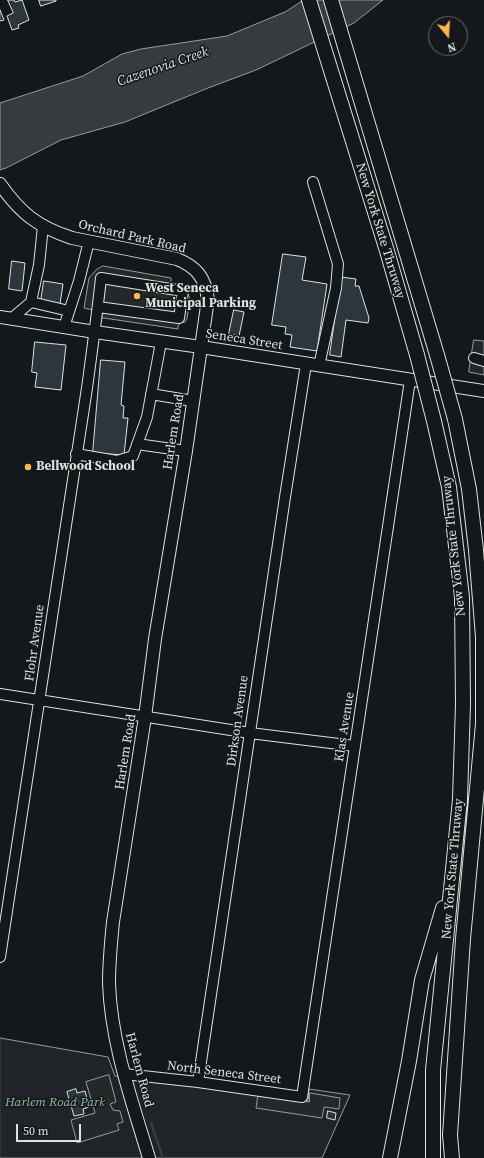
<!DOCTYPE html>
<html>
<head>
<meta charset="utf-8">
<style>
  body { margin:0 }
  #map { position:relative; width:484px; height:1158px; overflow:hidden; background:#14181c; font-family:"Source Serif 4",serif }
  canvas { display:block }
  .north { position:absolute; left:428px; top:16px; width:40px; height:40px; box-sizing:border-box; background:#14181c; border:1px solid #626a69; border-radius:50%; rotate:162deg; font-size:11px; font-weight:700; line-height:16px; text-align:center; color:#d8e6dc }
  .north::after { content:''; display:block; margin:auto; width:14px; height:18px; background:#ffb74d; clip-path:polygon(50% 0,100% 100%,50% 72%,0 100%) }
  .scale { position:absolute; left:16px; top:1124px; width:65px; height:18px; box-sizing:border-box; border:2px solid #d8e6dc; border-top:0; padding-left:5px; font-size:12px; line-height:14px; white-space:nowrap; color:#d8e6dc; -webkit-text-stroke:3px #14181c; paint-order:stroke }
</style>
</head>
<body>
<div id="map">
<canvas width="484" height="1158"></canvas>
<div class="north">N</div>
<div class="scale">50 m</div>
</div>
<script>
const g = document.querySelector('canvas').getContext('2d');
g.lineJoin = 'round';
function paint(path, color) { g.fillStyle = color; g.fill(path, 'evenodd'); }
function stroke(path, color, width, dash) { g.strokeStyle = color; g.lineWidth = width; g.lineCap = dash ? 'butt' : 'round'; g.setLineDash(dash || []); g.stroke(path); }
function label(font, color, halo, rows, align = 'center') {
  g.font = font + ' "Source Serif 4",serif'; g.lineWidth = 3; g.setLineDash([]); g.textBaseline = 'middle'; g.strokeStyle = halo; g.fillStyle = color; for (const [text, x, y, turn = 0] of rows) {
    g.save(); g.translate(x, y); g.rotate((+turn || 0) * Math.PI / 180); g.textAlign = isNaN(turn) ? turn : align; if (halo) g.strokeText(text, 0, 0); g.fillText(text, 0, 0); g.restore();
  }
}
const green = new Path2D(`
  M0,1038L108,1057L115,1076L308,1101L309,1089L350,1095L322,1158H0Z`);
paint(green, '#202428');
stroke(green, '#939e99', 1);
const parking = new Path2D(`
  M103,266L171,278V282L172,285L187,293L190,299L187,319L185,322L180,323L178,326V329L97,317L93,310L84,308L89,278L96,270Z
  M474,340L484,341V375L469,372Z
  M109,1075L116,1102L110,1104L113,1110L120,1111L123,1122L117,1124L119,1130L77,1143L71,1120L95,1113L86,1082Z
  M310,1093L340,1098L339,1109L324,1107L322,1118L256,1108L258,1095L309,1102Z`);
paint(parking, '#24282b');
stroke(parking, '#939e99', 1);
const water = new Path2D(`
  M304,0H383L354,23L256,70L208,88L125,122L61,140L6,168L0,170V103L83,76L122,54L141,49L227,36L285,12Z`);
paint(water, '#363b3e');
stroke(water, '#939e99', 1);
stroke(new Path2D(`
  M151,1123L163,1158`), '#363b3e', 2.5);
const building = new Path2D(`
  M8,0H14L15,2L22,0L29,20L18,25L19,28L12,30L7,16L13,13Z
  M39,0H56V1L41,6Z
  M0,10L4,20L0,21Z
  M283,254L306,257L302,280L327,284L317,351L290,347L292,335L285,334L286,327L272,325Z
  M12,261L25,263L22,291L9,289Z
  M341,277L356,279L355,286H359L369,318L368,323L346,320L341,357L330,355Z
  M44,281L63,284L60,304L41,301Z
  M234,310L244,312L239,336L229,334Z
  M35,342L66,345L61,390L35,387L37,373L32,372Z
  M101,360L125,362L121,405L124,406L123,418H128L124,455L93,453Z
  M76,1089L77,1093L85,1091L89,1107L83,1109L84,1114L74,1116L67,1092Z
  M328,1111L336,1113L335,1120L327,1118Z`);
paint(building, '#2c363c');
stroke(building, '#d8e6dc', 1);
const minor = new Path2D(`
  M313,182L338,264L336,288L319,366
  M31,302L39,265L43,226
  M11,319L31,302L69,311
  M64,327L79,281L89,241
  M474,358L484,361
  M151,394L193,401
  M137,444L186,451
  M76,454L117,461L133,456L147,417L161,342
  M0,694L250,733L355,746
  M0,957L87,388C92,351 97,315 101,278L183,291L179,318L98,307
  M124,1074L198,1082L302,1097L355,746L410,380
  M198,1082L285,497L306,364`);
const major = new Path2D(`
  M0,184C20,213 38,227 72,238L177,259C197,267 205,278 208,299L186,451L155,639L145,717L113,922C111,942 109,963 109,983C111,1043 132,1101 149,1158
  M0,317L95,332L201,347L484,391`);
const highway = new Path2D(`
  M309,0L387,251L417,355
  M331,0L437,355
  M390,1158L409,1061L422,980L443,908
  M433,1158V1070L460,799L463,704L462,597L449,487L434,421
  M452,1158L450,1135L463,939L483,724V637L476,550L469,489L455,419`);
stroke(minor, '#d8e6dc', 12);
stroke(major, '#d8e6dc', 14);
stroke(highway, '#d8e6dc', 16);
stroke(minor, '#14181c', 10);
stroke(major, '#14181c', 12);
stroke(highway, '#14181c', 14);
const highwayBridge = new Path2D(`
  M417,355L434,421
  M437,355L455,419`);
stroke(highwayBridge, '#d8e6dc', 16, []);
stroke(highwayBridge, '#14181c', 14);
for (const [x, y, r, color] of [
  [137,296,4,"#ffb74d"],
  [28,467,4,"#ffb74d"]
]) { const dot = new Path2D(); dot.arc(x, y, r, 0, 2 * Math.PI); g.fillStyle = color; g.fill(dot); stroke(dot, '#14181c', 1.5); }
label('13px', '#d8e6dc', '#14181c', [
  ["New York State Thruway",380,231,73],
  ["Orchard Park Road",132,237,13],
  ["Seneca Street",244,340,9],
  ["Harlem Road",174,432,-81],
  ["New York State Thruway",454,546,-96],
  ["Flohr Avenue",35,643,-82],
  ["Dirkson Avenue",238,721,-82],
  ["Klas Avenue",345,727,-81],
  ["Harlem Road",126,752,-81],
  ["New York State Thruway",453,869,-85],
  ["Harlem Road",139,1070,75],
  ["North Seneca Street",224,1073,7]
]);
label('bold 13px', '#d8e6dc', '#14181c', [
  ["West Seneca",145,289],
  ["Municipal Parking",145,304],
  ["Bellwood School",36,467]
], 'left');
label('italic 13px', '#8ac095', '#14181c', [
  ["Harlem Road Park",55,1103]
]);
label('italic 14px', '#d8e6dc', '#14181c', [
  ["Cazenovia Creek",163,67,-19]
]);
</script>
</body>
</html>
